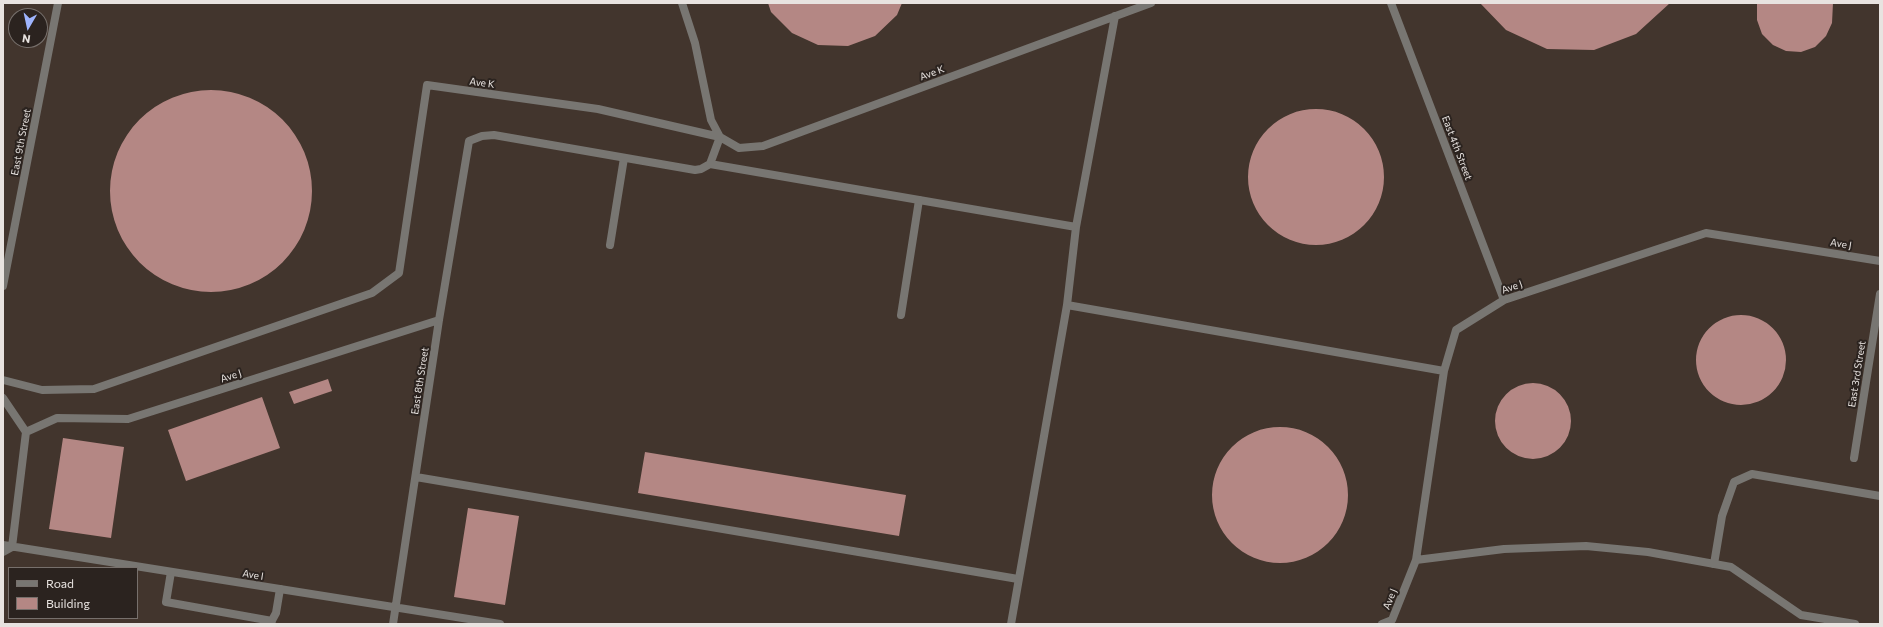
<!DOCTYPE html>
<html>
<head>
<meta charset="utf-8">
<style>
  body { margin:0 }
  #map { position:relative; width:1883px; height:627px; overflow:hidden; background:#352d28; font-family:Commissioner,sans-serif }
  canvas { display:block }
  .frame { position:absolute; inset:0; border:4px solid #e8e3e0; pointer-events:none }
  .legend { position:absolute; left:8px; top:567px; width:130px; height:52px; box-sizing:border-box; background:#2b231f; border:1px solid #77706c; margin:0; padding:5px 7px; list-style:none; font-size:12px; color:#e8e3e0 }
  .legend li { display:flex; align-items:center; gap:8px; height:20px }
  .legend b { width:20px; border:1px solid #77706c }
  .north { position:absolute; left:8px; top:8px; width:40px; height:40px; box-sizing:border-box; background:#2b231f; border:1px solid #77706c; border-radius:50%; rotate:189deg; font-size:11px; font-weight:700; line-height:16px; text-align:center; color:#e8e3e0 }
  .north::after { content:''; display:block; margin:auto; width:14px; height:18px; background:#9eb4fd; clip-path:polygon(50% 0,100% 100%,50% 72%,0 100%) }
</style>
</head>
<body>
<div id="map">
<canvas width="1883" height="627"></canvas>
<div class="frame"></div>
<ul class="legend">
<li><b style="height:5px;background:#787672"></b>Road</li>
<li><b style="height:11px;background:#b48784"></b>Building</li>
</ul>
<div class="north">N</div>
</div>
<script>
const g = document.querySelector('canvas').getContext('2d');
g.lineJoin = 'round';
function paint(path, color) { g.fillStyle = color; g.fill(path, 'evenodd'); }
function stroke(path, color, width, dash) { g.strokeStyle = color; g.lineWidth = width; g.lineCap = dash ? 'butt' : 'round'; g.setLineDash(dash || []); g.stroke(path); }
function label(font, color, halo, rows, align = 'center') {
  g.font = font + ' Commissioner,sans-serif'; g.lineWidth = 4; g.setLineDash([]); g.textBaseline = 'middle'; g.strokeStyle = halo; g.fillStyle = color; for (const [text, x, y, turn = 0] of rows) {
    g.save(); g.translate(x, y); g.rotate((+turn || 0) * Math.PI / 180); g.textAlign = isNaN(turn) ? turn : align; if (halo) g.strokeText(text, 0, 0); g.fillText(text, 0, 0); g.restore();
  }
}
paint(new Path2D(`
  M3,3H1880V624H3ZM16,16H40V40H16ZM9,568H137V618H9Z`), '#42352d');
paint(new Path2D(`
  M768,3H902L897,15L875,36L848,46L818,45L792,33L771,12Z
  M1480,3H1670L1636,34L1594,50L1547,49L1506,30Z
  M1757,3H1833L1832,23L1826,36L1815,47L1801,52L1786,51L1773,45L1762,34L1757,20Z
  M110 191a101 101 0 1 1 202 0a101 101 0 1 1-202 0Z
  M1248 177a68 68 0 1 1 136 0a68 68 0 1 1-136 0Z
  M1696 360a45 45 0 1 1 90 0a45 45 0 1 1-90 0Z
  M328,379L332,391L294,404L289,392Z
  M1495 421a38 38 0 1 1 76 0a38 38 0 1 1-76 0Z
  M262,397L280,448L186,481L168,430Z
  M1212 495a68 68 0 1 1 136 0a68 68 0 1 1-136 0Z
  M63,438L124,447L111,538L49,529Z
  M645,452L906,495L899,536L638,493Z
  M468,508L519,516L505,605L454,597Z`), '#b48784');
stroke(new Path2D(`
  M610,245L624,158
  M901,315L919,200
  M1714,564L1722,516L1734,482L1752,474L1880,496
  M171,572L166,602L272,621
  M270,624L276,613L280,589`), '#787672', 8);
stroke(new Path2D(`
  M682,3L695,43L711,120L720,137L739,148L763,146L1151,3
  M1391,3L1504,300
  M3,286L58,3
  M1067,305L1444,371
  M3,380L42,390L94,389L372,293L399,273L427,85L598,109L720,137L710,164L1076,227
  M3,398L26,432L12,547L3,552
  M26,432L57,418L128,419L439,320
  M1854,458L1880,294
  M416,477L1018,579
  M3,545L500,624
  M1416,560L1504,549L1586,546L1648,552L1731,567L1801,615L1855,624
  M393,624L439,320L469,141L482,136L494,135L695,170L701,169L710,164
  M1011,624L1067,305L1076,227L1115,16
  M1382,624L1392,620L1416,560L1444,371L1456,330L1504,300L1706,233L1880,261`), '#787672', 8);
label('10px', '#e8e3e0', '#2b231f', [
  ["Ave K",932,73,-20],
  ["Ave K",482,83,8],
  ["East 9th Street",21,142,-79],
  ["East 4th Street",1457,148,69],
  ["Ave J",1841,244,9],
  ["Ave J",1512,287,-20],
  ["East 3rd Street",1857,374,-81],
  ["Ave J",231,376,-18],
  ["East 8th Street",420,381,-81],
  ["Ave I",253,575,9],
  ["Ave J",1390,599,-68]
]);
</script>
</body>
</html>
